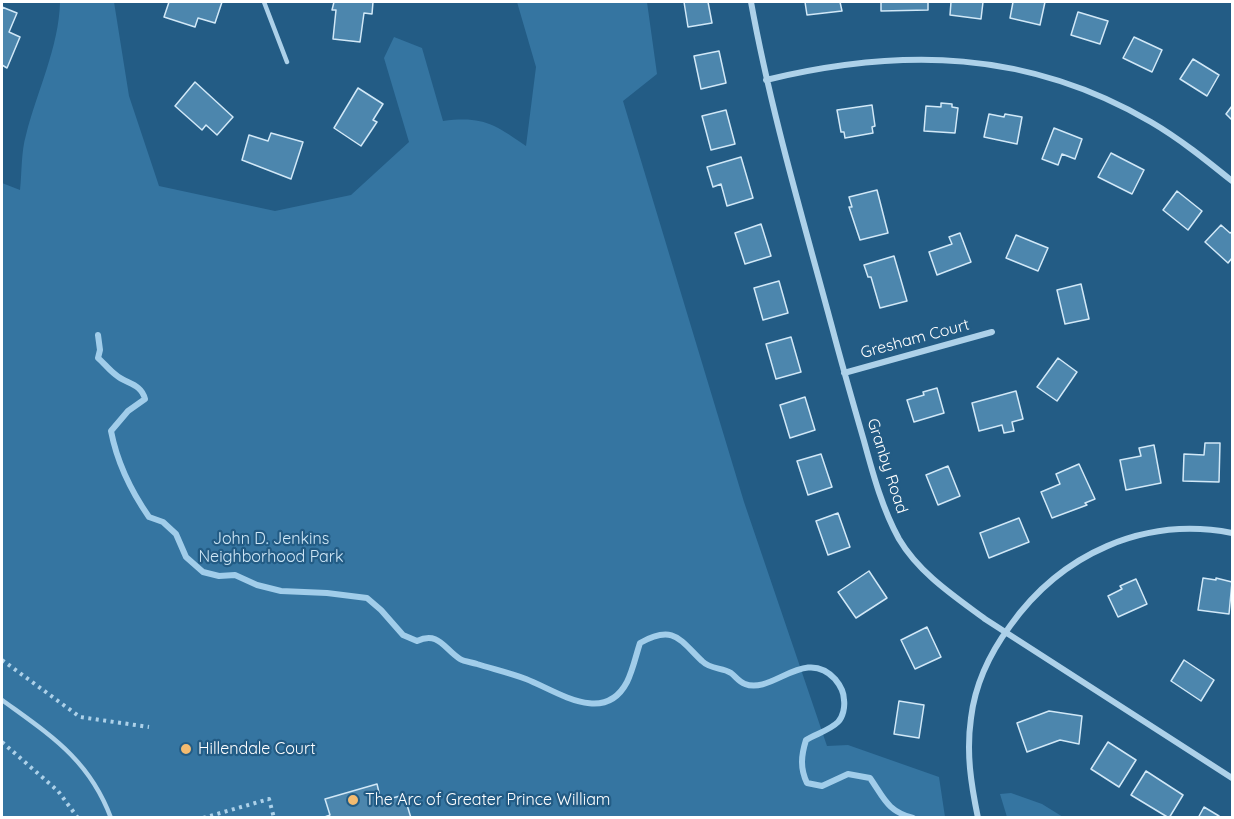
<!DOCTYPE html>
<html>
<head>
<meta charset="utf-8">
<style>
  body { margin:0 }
  #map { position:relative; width:1234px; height:819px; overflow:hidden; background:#235c85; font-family:Quicksand,sans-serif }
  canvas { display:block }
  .frame { position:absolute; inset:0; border:3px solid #fff; pointer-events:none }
</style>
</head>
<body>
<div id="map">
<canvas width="1234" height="819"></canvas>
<div class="frame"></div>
</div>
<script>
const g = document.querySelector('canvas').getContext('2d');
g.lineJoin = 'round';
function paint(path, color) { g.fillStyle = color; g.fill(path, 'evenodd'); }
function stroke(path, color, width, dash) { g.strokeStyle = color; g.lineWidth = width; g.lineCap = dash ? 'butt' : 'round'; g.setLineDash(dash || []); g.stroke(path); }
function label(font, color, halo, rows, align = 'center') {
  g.font = font + ' Quicksand,sans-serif'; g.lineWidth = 4.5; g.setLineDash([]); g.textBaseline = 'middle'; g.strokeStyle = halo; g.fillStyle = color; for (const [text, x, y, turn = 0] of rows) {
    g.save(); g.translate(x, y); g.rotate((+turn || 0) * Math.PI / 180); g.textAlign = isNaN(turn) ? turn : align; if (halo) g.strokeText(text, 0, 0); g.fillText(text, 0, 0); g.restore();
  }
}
paint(new Path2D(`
  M60,2H114L129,96L159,186L275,211L351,195L409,142L384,58L394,37L422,48L443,121C483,116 494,124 526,146L536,67L517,2H647L657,74L623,101L744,502L827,746L848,745L939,777L945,817H2V183L20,190C22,172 21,152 26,135C37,91 59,47 60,2Z
  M1011,793L1042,804L1063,817H1007L1000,794Z`), '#3575a1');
stroke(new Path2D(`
  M98,335L100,350L98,358C104,363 109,370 116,375C126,384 141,383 145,399L128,411L111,431C117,462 131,491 149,517L163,522L176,534L186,557L203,572L219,576L235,575L257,585L281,591L327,593L367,598L381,610L403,635L417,641C439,631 444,649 460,659C465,662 472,662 477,664C493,669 510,673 526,679C557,691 604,726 627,682C633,670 636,655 640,643C674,624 680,640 702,661C711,670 722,667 731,673C736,677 739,682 745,684C772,695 805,646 835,679C840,685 844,693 844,700C845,707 843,717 838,722C830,730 816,734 806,740C801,756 800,768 807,783L822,786L848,774L870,778C884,798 887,811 913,818`), '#a1cdea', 6);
const building = new Path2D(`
  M169,2H222L215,23L198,18L195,27L164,17Z
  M334,2H373L372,14L364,13L360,42L333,39L336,10H332Z
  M684,2H708L712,23L688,27Z
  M805,2H840L842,11L807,15Z
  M881,2H928V10L881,11Z
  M951,2H983L981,19L950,15Z
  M1013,2H1045L1040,25L1010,18Z
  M2,7L17,13L9,32L20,37L7,68L2,65Z
  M1078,12L1108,21L1100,44L1071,35Z
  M1134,37L1162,50L1152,72L1123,58Z
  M719,51L726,83L701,89L694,56Z
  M1193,59L1219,75L1207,96L1180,79Z
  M195,82L233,117L217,135L206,125L202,130L175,106Z
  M358,88L383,104L373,120L377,122L361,146L334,128Z
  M941,103L952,104V107L958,108L955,133L924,131L926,106L941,107Z
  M872,105L875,126L872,127L873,133L845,138L844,132H841L837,110Z
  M1232,106V120L1226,114Z
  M726,110L735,144L711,150L702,116Z
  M989,114L1004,117L1005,114L1022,117L1017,144L984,137Z
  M1054,128L1082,139L1075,159L1062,154L1058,165L1042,159Z
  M271,133L303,142L291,179L242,160L249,135L268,141Z
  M1111,153L1144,170L1132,194L1098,177Z
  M741,157L753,198L727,206L721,184L713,187L707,167Z
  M877,190L888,233L860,240L849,207H852L849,197Z
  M1177,191L1202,211L1188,230L1163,210Z
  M761,224L771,256L745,264L735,233Z
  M1221,225L1230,233L1232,232V258L1228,263L1205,242Z
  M960,233L971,262L937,275L929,252L952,244L949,237Z
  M1016,235L1048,248L1038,271L1006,258Z
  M894,256L907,301L880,308L871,277H868L864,265Z
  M779,281L788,313L763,320L754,288Z
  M1081,284L1089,319L1065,324L1057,290Z
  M791,337L801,372L776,379L766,344Z
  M1058,358L1077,372L1057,401L1037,387Z
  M937,388L944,413L914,422L907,400L924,395L923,392Z
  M1016,391L1023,419L1012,422L1014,431L1004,433L1002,425L979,431L972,403Z
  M805,397L815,430L790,438L780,405Z
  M1205,443H1220L1219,482L1183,481L1184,454L1204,455Z
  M1154,445L1161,483L1126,490L1120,460L1141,456L1139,448Z
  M821,454L832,487L808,495L797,461Z
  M1079,464L1095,499L1085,503L1087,505L1052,518L1041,492L1060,484L1056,474Z
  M948,466L960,496L938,505L926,475Z
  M838,513L850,547L828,555L816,521Z
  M1019,518L1029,542L989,558L980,533Z
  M869,571L887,598L856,618L838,592Z
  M1203,578L1216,580V578L1232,582L1229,614L1198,610Z
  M1136,579L1147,604L1118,617L1108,596L1122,589L1120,586Z
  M927,627L941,657L915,669L901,640Z
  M1184,660L1214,680L1201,701L1171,681Z
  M899,701L924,705L919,738L894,734Z
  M1049,711L1082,716L1079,744L1060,740L1027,752L1017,723Z
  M1108,742L1136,760L1119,787L1091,769Z
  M1146,771L1183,795L1169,818L1131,795Z
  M377,784L381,801L404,795L411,818H322L330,815L325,799Z
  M1204,807L1219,816L1218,818H1198Z`);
paint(building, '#4c86ad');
stroke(building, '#d1e8f7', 1.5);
stroke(new Path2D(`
  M2,660L80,717L149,727
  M2,742L58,791L78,818
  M203,818L269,799L274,818`), '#add1e9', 4, [3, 4.5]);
stroke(new Path2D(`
  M264,2L287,62
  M2,700C50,735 89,759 111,818`), '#add1e9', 4.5);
stroke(new Path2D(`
  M751,2C771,112 803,219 832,327C842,365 853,403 864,441C873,474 882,508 899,539C919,573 954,596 985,619L1232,778
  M766,80C902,47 1028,50 1151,122C1180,139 1206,160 1232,181
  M844,373L992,332
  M978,818C971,784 966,753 971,718C975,685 990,653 1010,626C1061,554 1144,516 1232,533`), '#add1e9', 6);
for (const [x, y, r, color] of [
  [186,749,6,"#f3bb70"],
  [353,800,6,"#f3bb70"]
]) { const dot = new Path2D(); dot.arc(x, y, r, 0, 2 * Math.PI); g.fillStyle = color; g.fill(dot); stroke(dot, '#235c85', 2); }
label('16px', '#fff', '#235c85', [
  ["Gresham Court",915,339,-15],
  ["Granby Road",887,466,72]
]);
label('16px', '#d1e8f7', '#235c85', [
  ["John D. Jenkins",271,539],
  ["Neighborhood Park",271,557]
]);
label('16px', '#fff', '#235c85', [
  ["Hillendale Court",198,749],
  ["The Arc of Greater Prince William",365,800]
], 'left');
</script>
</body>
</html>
